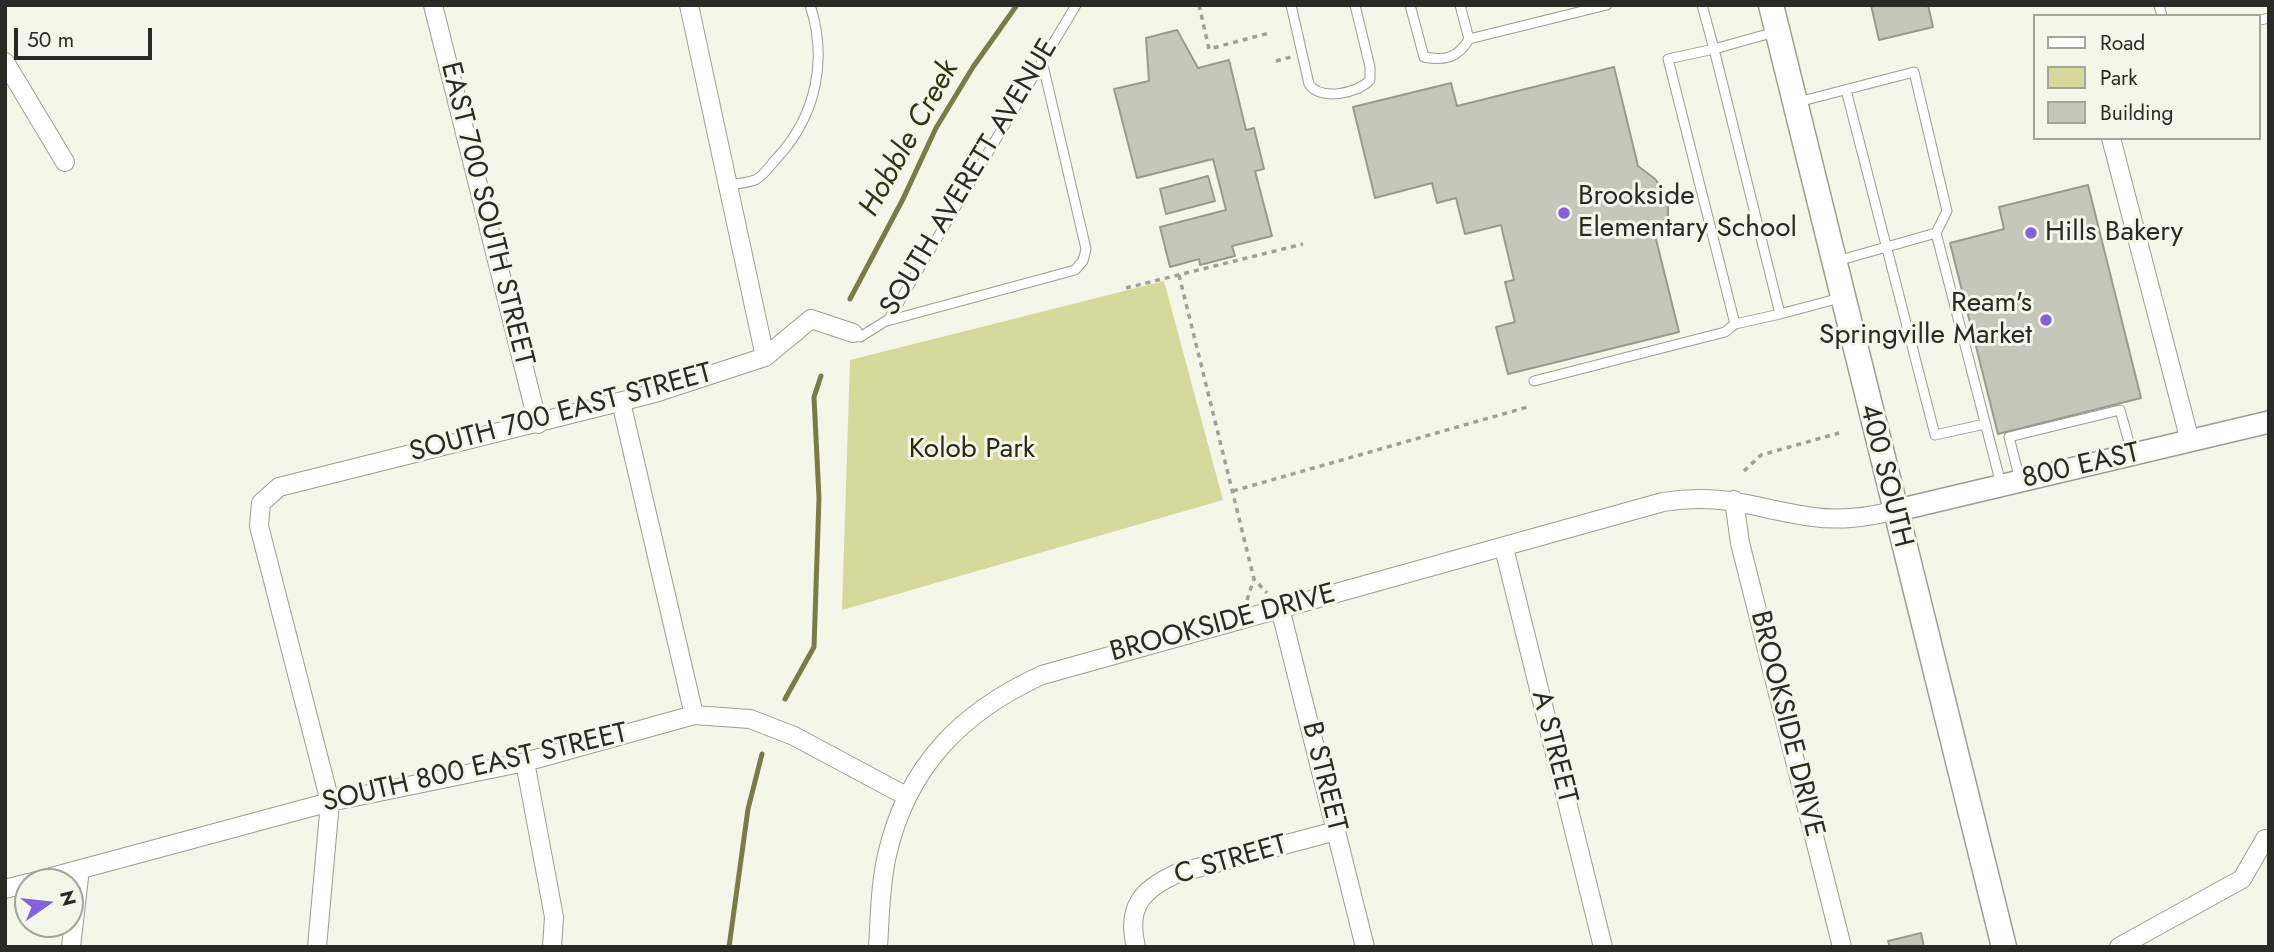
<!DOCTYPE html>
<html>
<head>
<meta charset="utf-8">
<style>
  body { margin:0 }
  #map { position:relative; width:2274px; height:952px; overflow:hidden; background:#f4f6e9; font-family:Jost,sans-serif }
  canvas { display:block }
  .frame { position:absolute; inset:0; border:7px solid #292925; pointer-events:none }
  .legend { position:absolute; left:2033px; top:14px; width:228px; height:126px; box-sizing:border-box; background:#f4f6e9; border:2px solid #a3a49b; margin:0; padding:9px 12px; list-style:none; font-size:21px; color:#292925 }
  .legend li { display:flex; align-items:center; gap:14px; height:35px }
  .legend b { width:35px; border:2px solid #a3a49b }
  .north { position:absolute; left:14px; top:868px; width:70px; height:70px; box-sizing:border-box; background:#f4f6e9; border:2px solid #a3a49b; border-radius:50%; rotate:76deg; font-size:19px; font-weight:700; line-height:28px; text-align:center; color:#292925 }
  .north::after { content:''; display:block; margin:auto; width:24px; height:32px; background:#8562dd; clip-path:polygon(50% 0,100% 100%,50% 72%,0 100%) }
  .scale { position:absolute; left:14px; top:28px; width:138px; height:32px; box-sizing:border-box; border:4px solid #292925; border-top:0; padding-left:9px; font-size:21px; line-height:24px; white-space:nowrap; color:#292925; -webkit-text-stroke:5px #f4f6e9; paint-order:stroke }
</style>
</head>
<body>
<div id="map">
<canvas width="2274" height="952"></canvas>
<div class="frame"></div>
<ul class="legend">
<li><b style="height:9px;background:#fff"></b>Road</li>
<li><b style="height:19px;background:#d5da9c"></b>Park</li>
<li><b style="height:19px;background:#c6c7bb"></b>Building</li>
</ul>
<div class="north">N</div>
<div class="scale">50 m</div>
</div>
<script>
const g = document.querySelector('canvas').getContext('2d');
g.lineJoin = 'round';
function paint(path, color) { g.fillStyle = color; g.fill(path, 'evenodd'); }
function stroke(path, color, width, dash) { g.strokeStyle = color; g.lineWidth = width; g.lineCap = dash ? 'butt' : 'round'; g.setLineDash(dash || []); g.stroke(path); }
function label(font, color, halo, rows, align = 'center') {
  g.font = font + ' Jost,sans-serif'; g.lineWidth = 6; g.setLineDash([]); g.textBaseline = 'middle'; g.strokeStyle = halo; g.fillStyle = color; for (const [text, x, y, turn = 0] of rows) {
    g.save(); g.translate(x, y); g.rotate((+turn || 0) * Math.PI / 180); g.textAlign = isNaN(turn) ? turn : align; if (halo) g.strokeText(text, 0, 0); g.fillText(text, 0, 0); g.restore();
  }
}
paint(new Path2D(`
  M1164,281L1223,500L842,610L850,360Z`), '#d5da9c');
stroke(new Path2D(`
  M850,299L903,199L936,128L973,67L1017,5
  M785,699L814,647L819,498L814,397L821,376
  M729,947L748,809L762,754`), '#797c46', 5);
const building = new Path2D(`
  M1871,5H1928L1933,27L1879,40Z
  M1177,30L1198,68L1229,60L1246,130L1254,128L1264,169L1255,171L1272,236L1232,246L1235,256L1200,265L1199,259L1170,267L1160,227L1226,210L1213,159L1137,178L1114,89L1149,81L1146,38Z
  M1614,67L1638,166L1655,179L1668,196V223L1656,239L1679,332L1508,374L1496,327L1515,322L1505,282L1514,280L1501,225L1465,234L1456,198L1437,203L1432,183L1375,198L1353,107L1451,83L1457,106Z
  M1208,176L1215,201L1166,214L1160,189Z
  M2088,185L2141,398L1998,434L1950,243L2004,229L1999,207Z
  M1921,933L1924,947H1890L1888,941Z`);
paint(building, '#c6c7bb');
stroke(building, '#9a9b8f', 2);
const service = new Path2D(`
  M1291,5L1309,84C1320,101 1357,94 1370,80V67L1355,5
  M1410,5L1424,57C1445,61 1458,58 1469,39L1460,5
  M1702,5L1714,49L1775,32
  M2159,5L2162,16
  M2260,20L2269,18
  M1469,39L1607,5
  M1846,90L1935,435L1985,424
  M1798,102L1914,72L1947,211L1936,233L2001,484
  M728,185C736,184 747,183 755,180C763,177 771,164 778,157C816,115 828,60 810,5
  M1837,261L1936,233
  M887,321L1075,270L1083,261L1086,249L1042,61
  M1735,324L1668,59L1714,49L1780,314L1840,298
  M853,333L860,337L889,319L1076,5
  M1534,381L1725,332L1735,324L1780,314
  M2020,480L2009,437L2120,410L2132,453`);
const minor = new Path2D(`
  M433,5L538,424
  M689,5L765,357
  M5,62L65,162
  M2111,138L2190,441
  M621,402L694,715
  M1734,500L1740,543L1842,947
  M1504,548L1603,947
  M1280,608L1365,947
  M525,762L554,917L552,947
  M33,882L330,802L525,762L694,715L750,719L794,736L906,796
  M5,889L28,883
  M71,947L80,869
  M317,947L330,802L259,526L261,503L279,487L655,393L765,357L811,319L853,333
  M878,947C880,917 880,885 887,855C907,767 961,712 1042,675L1663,502C1724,492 1755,509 1813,517C1841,521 1866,517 1894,511
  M1136,947C1126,907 1142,889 1178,873L1336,831
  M2119,947L2242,879L2265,839`);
const tertiary = new Path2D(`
  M1894,511L2269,422`);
const secondary = new Path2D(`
  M1771,5L2004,947`);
stroke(service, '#9c9e92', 11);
stroke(minor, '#9c9e92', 20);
stroke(tertiary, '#9c9e92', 24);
stroke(secondary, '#9c9e92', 27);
stroke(new Path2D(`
  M1199,5L1209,49L1269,33
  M1276,61L1291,57
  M1179,275L1254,579L1267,593
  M1126,288L1303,244
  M1744,471L1761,455L1839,433
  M1233,491L1531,406
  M1247,600L1254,579`), '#a0a198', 3.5, [5, 5]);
stroke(service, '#fff', 9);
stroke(minor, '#fff', 18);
stroke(tertiary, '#fff', 21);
stroke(secondary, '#fff', 24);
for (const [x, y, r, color] of [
  [1564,213,7,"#8562dd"],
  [2031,233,7,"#8562dd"],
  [2046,320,7,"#8562dd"]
]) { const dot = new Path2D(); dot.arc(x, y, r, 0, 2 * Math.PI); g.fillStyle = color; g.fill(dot); stroke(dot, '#f4f6e9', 2.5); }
label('28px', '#292925', '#f4f6e9', [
  ["SOUTH AVERETT AVENUE",970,178,-59],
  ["EAST 700 SOUTH STREET",486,214,76],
  ["SOUTH 700 EAST STREET",561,414,-15],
  ["800 EAST",2081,467,-13],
  ["400 SOUTH",1885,476,76],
  ["BROOKSIDE DRIVE",1223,624,-15],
  ["BROOKSIDE DRIVE",1786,724,76],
  ["A STREET",1553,747,76],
  ["SOUTH 800 EAST STREET",475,769,-13],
  ["B STREET",1323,777,76],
  ["C STREET",1231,861,-16]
]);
label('28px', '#292925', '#f4f6e9', [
  ["Brookside",1578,197],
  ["Elementary School",1578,229],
  ["Hills Bakery",2045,233],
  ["Ream's",2032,304,"right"],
  ["Springville Market",2032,336,"right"]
], 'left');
label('28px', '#2a2c09', '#f4f6e9', [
  ["Kolob Park",972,450]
]);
label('italic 30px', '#323412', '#f4f6e9', [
  ["Hobble Creek",910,139,-61]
]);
</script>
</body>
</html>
